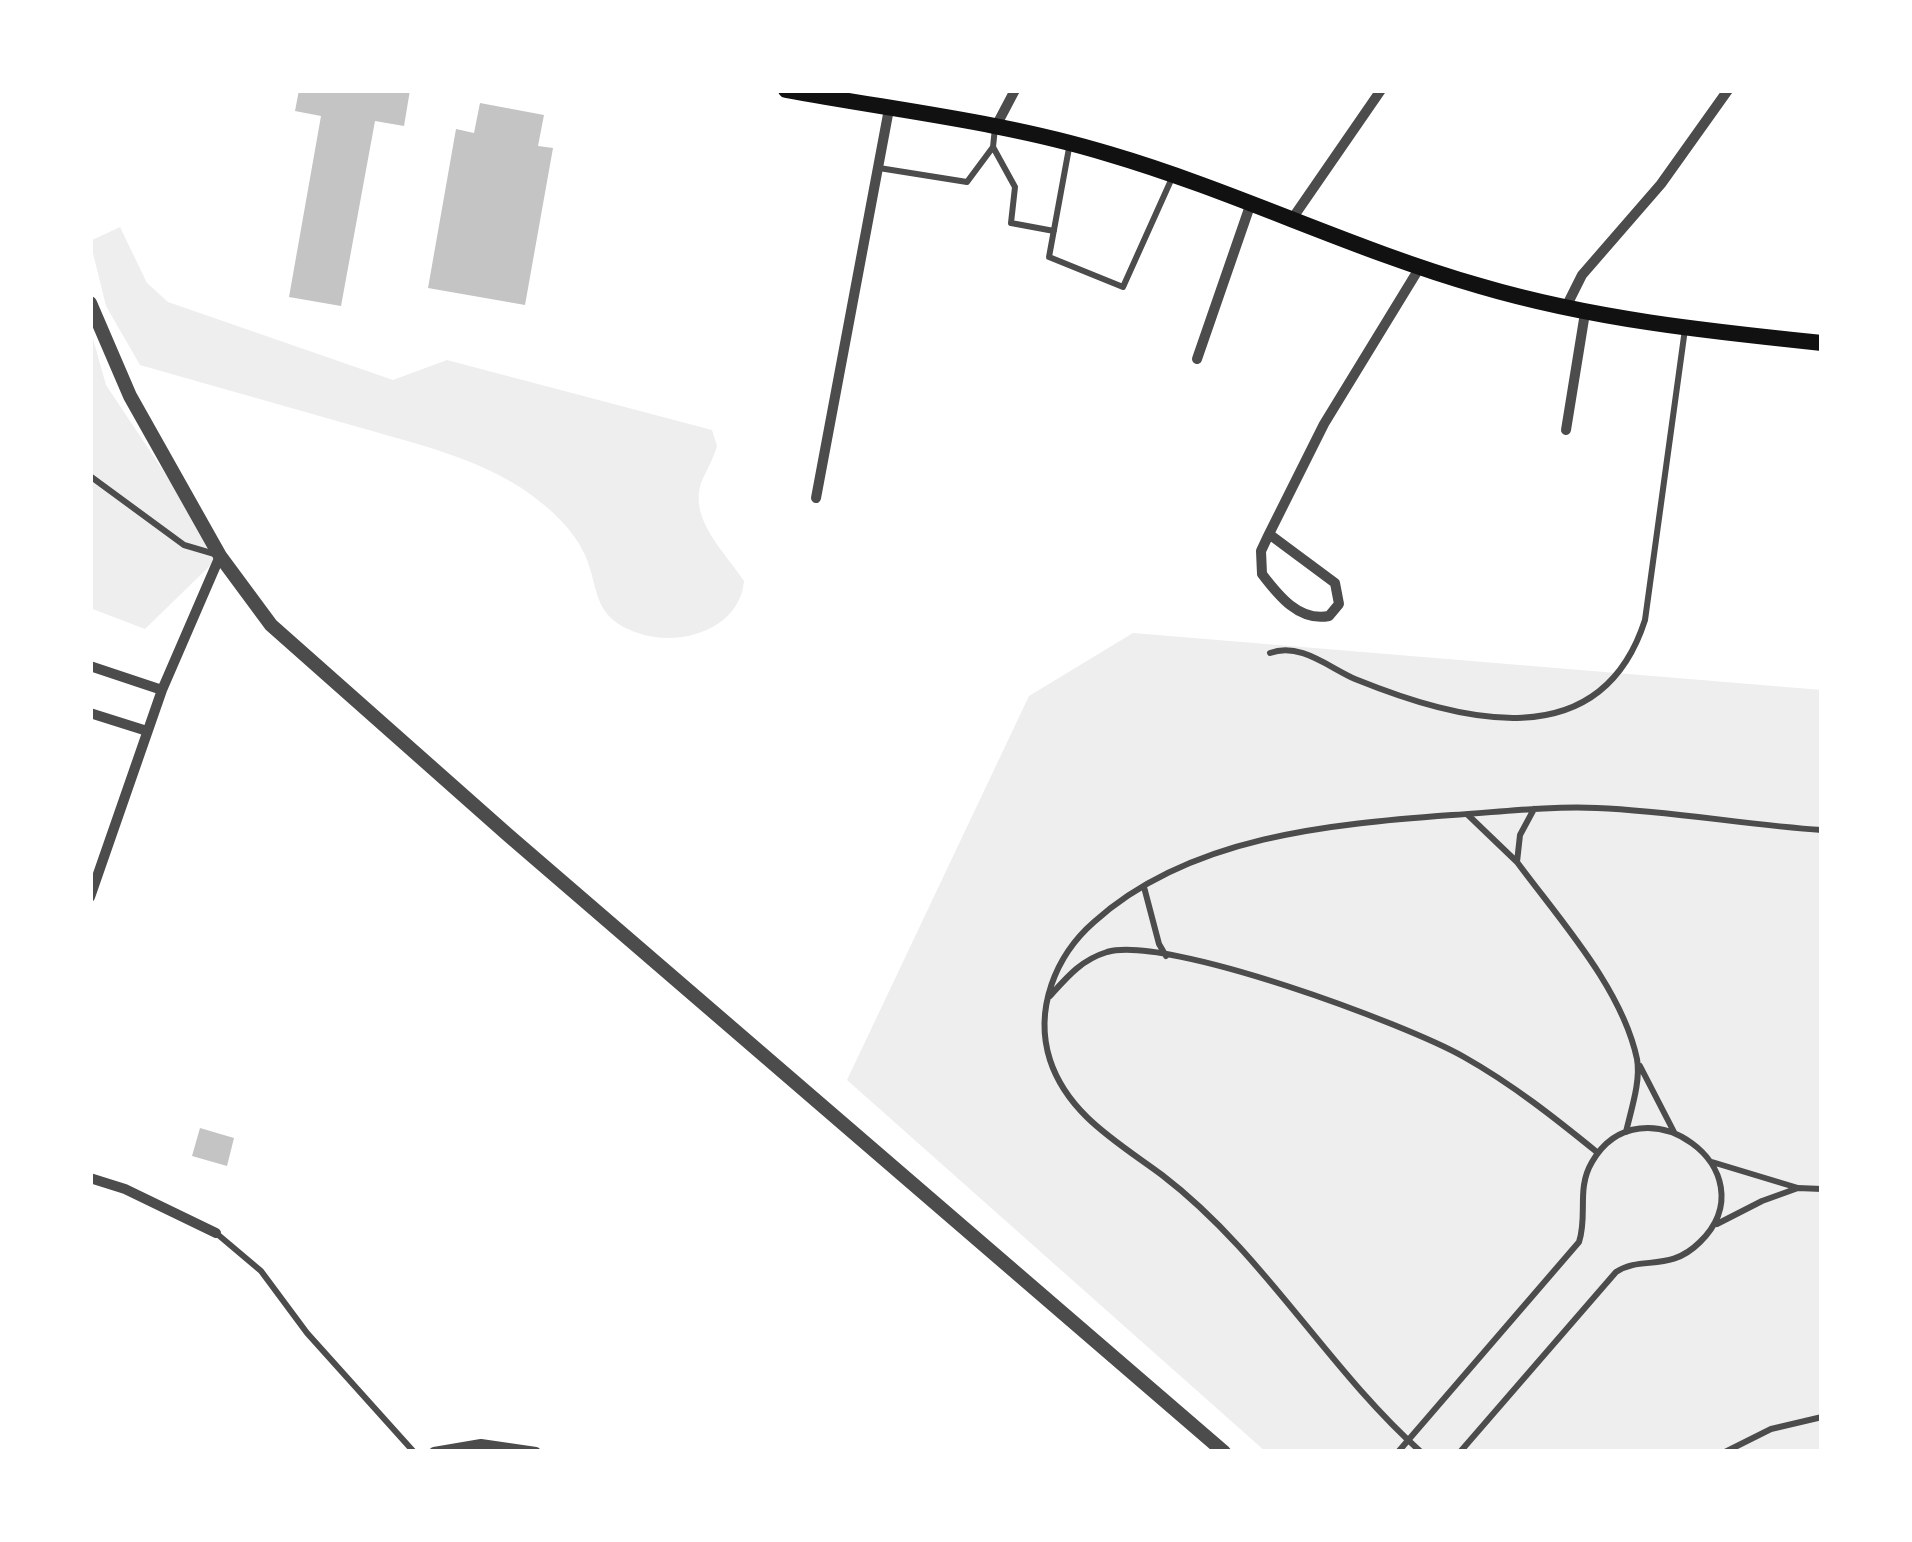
<!DOCTYPE html>
<html>
<head>
<meta charset="utf-8">
<style>
  body { margin:0 }
  #map { position:relative; width:1912px; height:1542px; overflow:hidden; background:#fff; font-family:"PT Sans",sans-serif }
  canvas { display:block }
  .frame { position:absolute; inset:0; border:93px solid #fff; pointer-events:none }
</style>
</head>
<body>
<div id="map">
<canvas width="1912" height="1542"></canvas>
<div class="frame"></div>
</div>
<script>
const g = document.querySelector('canvas').getContext('2d');
g.lineJoin = 'round';
function paint(path, color) { g.fillStyle = color; g.fill(path, 'evenodd'); }
function stroke(path, color, width, dash) { g.strokeStyle = color; g.lineWidth = width; g.lineCap = dash ? 'butt' : 'round'; g.setLineDash(dash || []); g.stroke(path); }
paint(new Path2D(`
  M120,227L147,283L168,302L393,380L447,360L712,430L717,446C713,460 706,471 701,483C689,520 725,552 744,581C740,629 680,648 638,633C591,617 600,589 585,555C573,529 553,511 530,494C479,457 412,443 351,425C281,405 210,385 140,365L106,306L90,241Z
  M90,328L106,385L220,556L145,629L90,608Z
  M1133,633L1822,690V1452H1266L847,1080L1029,696Z`), '#eee');
paint(new Path2D(`
  M299,90H410L404,126L375,121L341,306L289,297L321,116L295,111Z
  M480,103L544,115L538,146L553,148L525,305L428,288L456,129L474,133Z
  M200,1128L234,1138L227,1166L192,1156Z`), '#c4c4c4');
stroke(new Path2D(`
  M993,147L1015,187L1011,223L1054,231
  M1069,148L1049,257L1123,287L1172,178
  M879,168L967,182L993,147L995,128
  M90,476L184,545L218,555
  M1270,653C1300,642 1328,667 1355,679C1459,721 1600,760 1645,620L1685,329
  M1534,809L1520,835L1517,862C1559,919 1622,988 1637,1059C1641,1081 1631,1110 1626,1132
  M1468,815L1517,862
  M1144,887L1159,944L1166,956
  M1050,996C1067,977 1081,960 1107,952C1167,935 1406,1024 1464,1057C1512,1084 1555,1118 1598,1153
  M1640,1066L1674,1132
  M1712,1162L1798,1188L1822,1189
  M1717,1224L1762,1201L1798,1188
  M216,1233L261,1271L307,1333L414,1452
  M1398,1452L1579,1242C1588,1215 1576,1189 1592,1162C1641,1077 1773,1170 1700,1242C1669,1273 1642,1255 1616,1272L1460,1452
  M1421,1452C1326,1367 1264,1253 1162,1175C1119,1143 1068,1115 1050,1060C1034,1010 1055,956 1094,922C1189,836 1331,824 1452,815C1500,812 1548,806 1597,808C1672,811 1747,825 1822,830
  M1725,1452L1771,1429L1822,1417`), '#4c4c4c', 6);
stroke(new Path2D(`
  M995,128L1015,90
  M1292,219L1381,90
  M1565,309L1582,275L1661,184L1728,90
  M1197,359L1251,203
  M1566,430L1585,313
  M816,498L889,109
  M1269,534L1324,424L1420,267
  M1269,534L1335,583L1339,604L1329,616C1299,622 1278,595 1262,574L1261,551Z
  M90,666L162,690
  M90,713L147,731
  M90,897L162,690L220,556
  M90,1178L125,1189L216,1233
  M434,1452L481,1444L536,1452`), '#4c4c4c', 10);
stroke(new Path2D(`
  M90,303L130,396L220,556L271,625L508,835L1224,1452`), '#4c4c4c', 14);
stroke(new Path2D(`
  M786,90C893,110 1005,122 1109,154C1235,191 1354,250 1480,286C1592,319 1706,331 1822,343`), '#111', 16);
</script>
</body>
</html>
